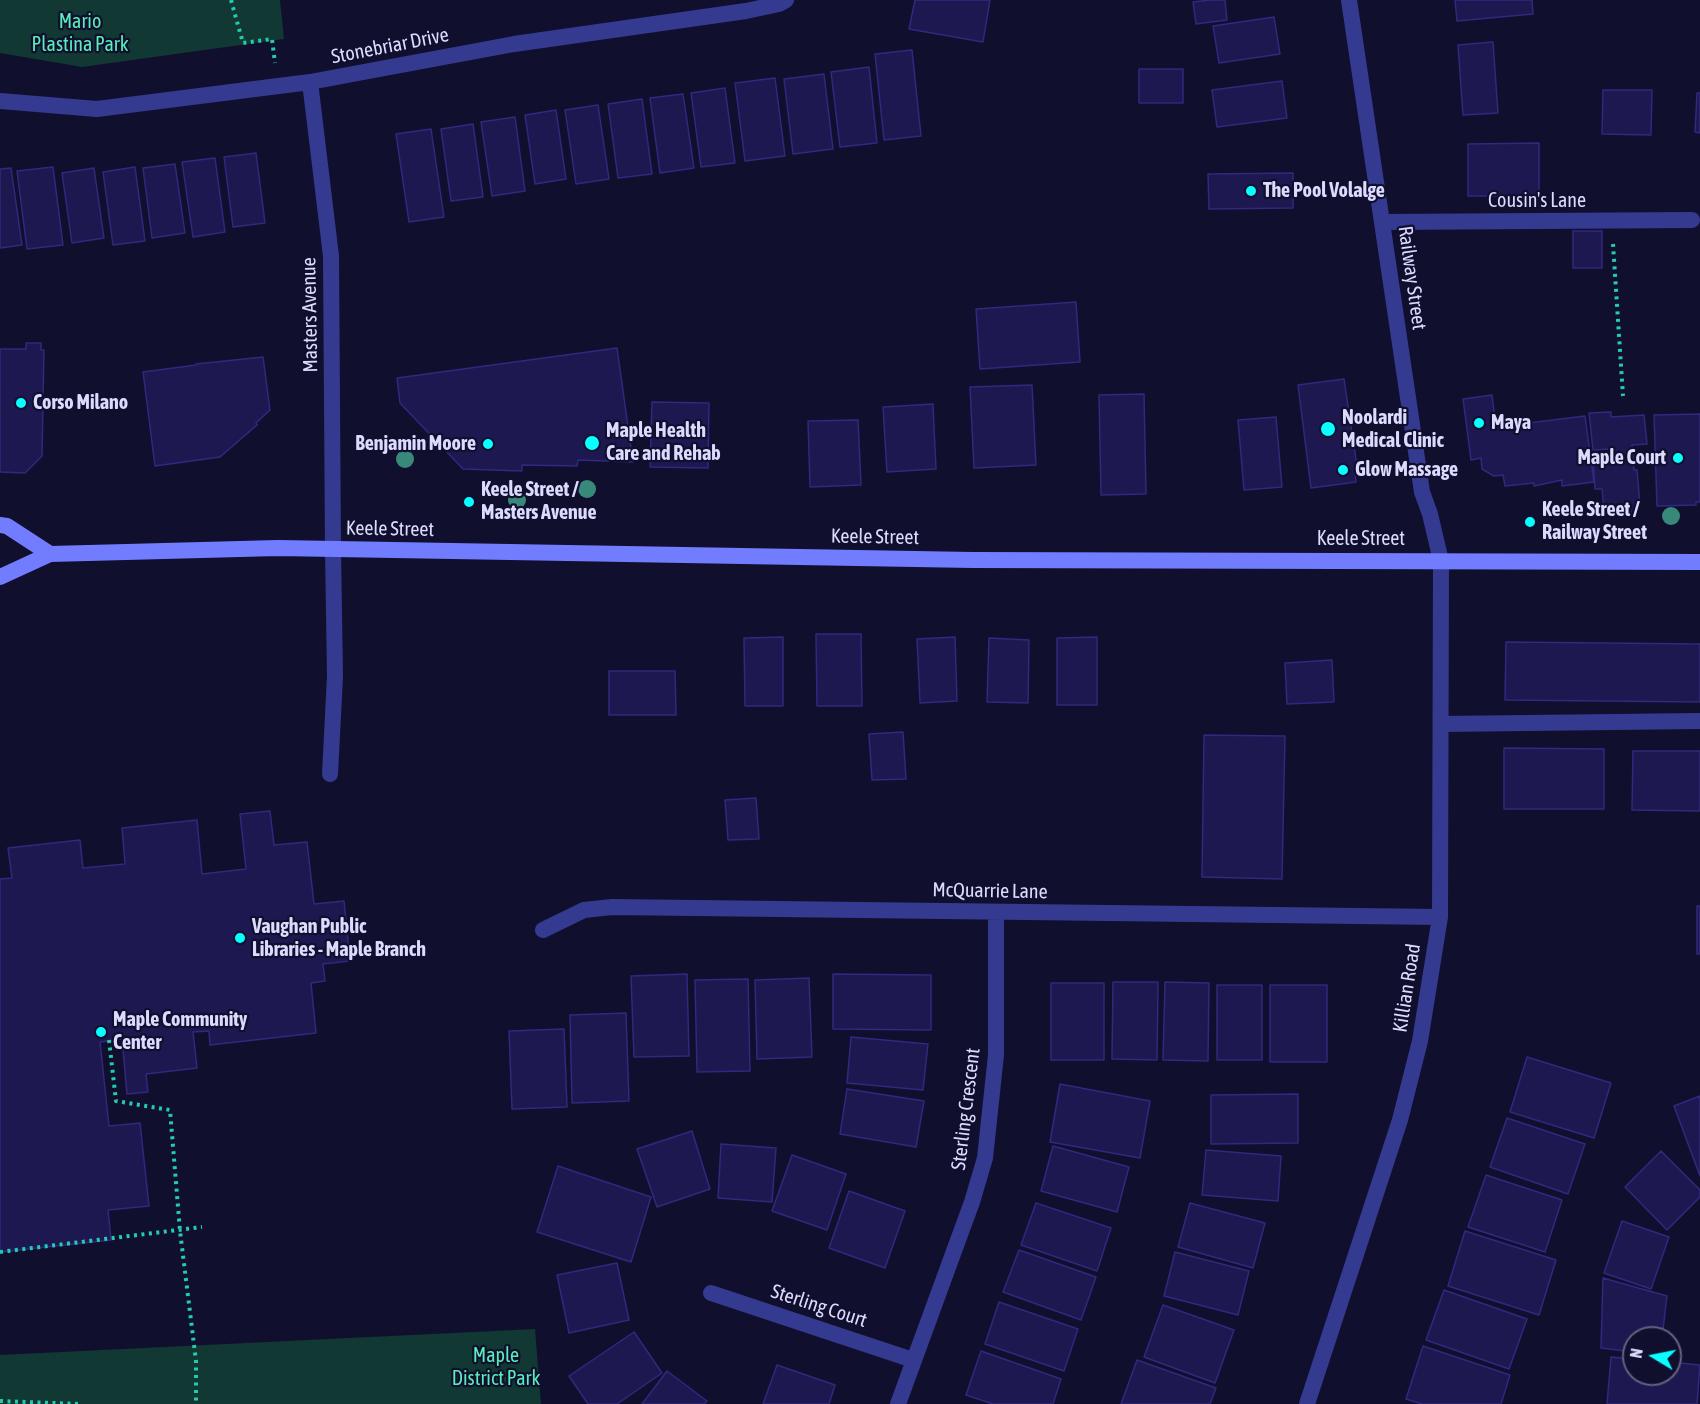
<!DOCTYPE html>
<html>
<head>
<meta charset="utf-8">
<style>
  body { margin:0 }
  #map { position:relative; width:1700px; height:1404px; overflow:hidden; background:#110f2e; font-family:"Asap Condensed",sans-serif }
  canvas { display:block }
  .north { position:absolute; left:1622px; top:1326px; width:60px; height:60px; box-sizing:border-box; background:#110f2e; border:2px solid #626182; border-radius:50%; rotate:280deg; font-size:16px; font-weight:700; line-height:24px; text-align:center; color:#dcdbff }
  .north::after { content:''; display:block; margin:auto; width:21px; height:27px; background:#07ffff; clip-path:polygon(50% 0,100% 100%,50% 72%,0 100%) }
</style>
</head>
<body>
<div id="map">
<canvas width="1700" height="1404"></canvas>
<div class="north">N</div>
</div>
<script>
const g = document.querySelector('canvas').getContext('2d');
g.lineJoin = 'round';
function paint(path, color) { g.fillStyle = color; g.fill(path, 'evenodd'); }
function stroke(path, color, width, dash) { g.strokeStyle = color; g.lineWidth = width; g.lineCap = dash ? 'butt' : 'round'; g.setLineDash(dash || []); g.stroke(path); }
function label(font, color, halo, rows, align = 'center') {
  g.font = font + ' "Asap Condensed",sans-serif'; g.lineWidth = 4.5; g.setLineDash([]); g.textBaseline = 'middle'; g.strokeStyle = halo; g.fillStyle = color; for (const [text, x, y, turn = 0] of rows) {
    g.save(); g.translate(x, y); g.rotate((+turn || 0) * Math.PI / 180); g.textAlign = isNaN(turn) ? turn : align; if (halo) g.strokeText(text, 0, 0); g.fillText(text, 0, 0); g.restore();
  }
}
paint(new Path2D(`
  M0,0H280L284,39L82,67L0,53Z
  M535,1329L541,1404H0V1355Z`), '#113833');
const building = new Path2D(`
  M915,0H990L983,42L909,29Z
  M1210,0H1225L1227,20L1196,24L1193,2Z
  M1455,0H1532L1533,14L1457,21Z
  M1274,17L1280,54L1219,63L1213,26Z
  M1493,42L1498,113L1463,115L1458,45Z
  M912,50L921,136L884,140L875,54Z
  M869,67L877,143L840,147L831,72Z
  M1139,69H1183V103H1139Z
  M824,74L833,149L793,154L784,79Z
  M775,78L785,156L745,161L735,83Z
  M1282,81L1287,118L1217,127L1212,90Z
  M725,88L735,163L701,167L691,93Z
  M1603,90H1652L1651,135L1602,134Z
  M1697,93H1700V133L1695,132Z
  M683,94L694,168L660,173L650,98Z
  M642,99L652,174L618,178L608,104Z
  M598,105L609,179L576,184L565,110Z
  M556,110L566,179L535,184L525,115Z
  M515,117L525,191L492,196L481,122Z
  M473,124L483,197L451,201L441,129Z
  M431,129L444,217L409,222L396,134Z
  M1539,143V196H1468V144Z
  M256,153L265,223L233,227L224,157Z
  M215,158L225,232L193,237L182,162Z
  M175,164L185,233L152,238L143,168Z
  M53,167L63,245L27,249L17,171Z
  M135,167L145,241L113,245L103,172Z
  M11,168L22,245L0,248V169Z
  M94,168L104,238L72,243L62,173Z
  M1293,173V208L1209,209L1208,174Z
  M1573,231H1602V268H1573Z
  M1076,302L1080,362L980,369L976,309Z
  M26,343H41V350H44L42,456L25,473L0,472V349H26Z
  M617,348L633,462L578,460L577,466L522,465V471L463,469L400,403L397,378Z
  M263,357L270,410L256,423L257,425L220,457L155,466L143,372L196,365V364Z
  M1344,379L1358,473H1355L1356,482L1311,488L1298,385Z
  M1032,385L1036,465L974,468L970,387Z
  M1144,394L1146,494L1101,495L1099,395Z
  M1492,395L1496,427L1585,416L1594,482L1562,486V480L1534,486V483L1505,486L1503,475L1494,476L1482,469L1481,458L1471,460L1463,399Z
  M652,402L709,403L708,468L650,467Z
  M933,404L936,469L887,472L883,407Z
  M1611,412V417L1644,415L1647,444L1632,445L1634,470H1637L1640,505H1635L1636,512L1608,514V508L1604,509L1602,489H1595L1593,458L1609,457V449L1593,450L1589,413Z
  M1700,414V502H1696V505L1657,506L1654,415Z
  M1276,417L1282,487L1244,490L1238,420Z
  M858,420L861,485L810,487L808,421Z
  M816,634H861L862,706H817Z
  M783,637V706H745L744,638Z
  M955,637L957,701L920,703L917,639Z
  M1097,637V705H1057V638Z
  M989,638L1029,640L1028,703L987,702Z
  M1506,642L1700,644V702L1505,700Z
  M1332,660L1334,702L1287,704L1285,663Z
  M609,671H675L676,715H609Z
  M903,732L906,779L872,780L869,734Z
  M1204,735L1285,736L1282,879L1202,877Z
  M1504,748L1604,749V809H1504Z
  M1633,751H1700V811L1632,810Z
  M756,798L759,839L728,840L725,800Z
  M270,811L274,845L307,842L314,904L344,901L350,961L323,964L325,981L311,983L316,1033L210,1045L209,1031L193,1032L197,1068L146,1074L148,1092L127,1094L122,1039L100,1042L109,1126L140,1123L149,1206L108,1210L111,1240L0,1252V879L12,878L8,848L80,840L83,868L125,864L122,828L197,820L202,874L246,869L240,814Z
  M1697,906H1700V954H1697Z
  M687,974L689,1056L634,1057L631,976Z
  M833,974L931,975V1030L833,1029Z
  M809,978L812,1057L757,1059L755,980Z
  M748,979L750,1071L697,1072L695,980Z
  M1113,982H1158L1157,1060L1112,1059Z
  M1165,982L1209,983L1208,1061L1163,1060Z
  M1051,983H1104V1060H1051Z
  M1217,985H1262V1060H1217Z
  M1270,985H1327V1062H1270Z
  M626,1013L629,1101L572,1103L570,1015Z
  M564,1029L567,1107L512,1109L509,1031Z
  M851,1037L928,1044L923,1090L847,1083Z
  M1527,1057L1611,1083L1594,1138L1510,1112Z
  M1060,1084L1150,1101L1140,1158L1050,1142Z
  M847,1089L924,1101L916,1147L840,1134Z
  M1298,1094V1143L1211,1144V1095Z
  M1700,1096V1176L1674,1106Z
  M1507,1118L1585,1144L1568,1194L1490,1167Z
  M692,1131L710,1189L657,1207L637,1149Z
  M721,1144L776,1148L772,1202L718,1198Z
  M1053,1146L1129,1167L1117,1212L1041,1191Z
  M1206,1150L1281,1156L1278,1201L1202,1195Z
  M1661,1151L1700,1190V1197L1667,1230L1625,1187Z
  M792,1155L846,1174L827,1230L772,1211Z
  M558,1166L651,1197L631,1262L537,1232Z
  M1486,1175L1562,1200L1545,1252L1468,1227Z
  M849,1191L905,1211L885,1268L829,1248Z
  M1036,1203L1111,1228L1097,1271L1021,1245Z
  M1190,1203L1265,1223L1253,1268L1178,1247Z
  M1622,1221L1669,1237L1651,1289L1604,1273Z
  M1465,1231L1556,1260L1539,1315L1448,1286Z
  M1019,1250L1096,1277L1081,1320L1003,1292Z
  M1175,1252L1249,1271L1238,1315L1164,1296Z
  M617,1263L629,1320L569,1333L557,1275Z
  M1603,1278L1667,1296L1662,1338H1634V1352L1601,1348Z
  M1444,1290L1527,1319L1509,1369L1426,1340Z
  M999,1302L1078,1329L1064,1371L985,1344Z
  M1163,1305L1234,1330L1215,1383L1144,1357Z
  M634,1332L662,1373L617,1404H588L569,1376Z
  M1423,1346L1510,1375L1501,1404H1422L1406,1399Z
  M981,1351L1061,1379L1053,1404H993L966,1395Z
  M1611,1357L1634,1359V1374H1670V1362L1700,1365L1697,1404H1607Z
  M1137,1360L1216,1388L1210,1404H1121Z
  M777,1365L835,1385L829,1404H763Z
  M667,1371L707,1401L704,1404H642Z`);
paint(building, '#1e1851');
stroke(building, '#31287f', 1.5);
stroke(new Path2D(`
  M231,0L243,43L272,39L275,63
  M1613,244L1623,396
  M109,1040L116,1101L170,1110L180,1231L196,1361V1404
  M0,1252L202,1227
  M0,1401L79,1404`), '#23cbb0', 4, [3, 4.5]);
stroke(new Path2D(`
  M1383,222L1692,220
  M1441,724L1700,721
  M330,774L335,676L333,549`), '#353a91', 16);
stroke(new Path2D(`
  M310,82L331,256L333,549
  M0,101L97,109L310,82L514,44L746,11L779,4L786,0
  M543,930L584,910L612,907L1440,917
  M711,1293L913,1360
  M898,1404L972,1202L985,1158L996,1055V913
  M1307,1404L1400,1120L1420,1041L1440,917L1441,561L1430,514L1422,492L1349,0`), '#353a91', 16);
stroke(new Path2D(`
  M0,525L7,526L50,554
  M0,577L50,554L278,548L973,560L1700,562`), '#727cff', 16);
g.fillStyle = '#39897a';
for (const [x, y] of [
  [405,459],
  [587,489],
  [517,500],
  [1671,516]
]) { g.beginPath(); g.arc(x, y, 9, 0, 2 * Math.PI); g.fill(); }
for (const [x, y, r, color] of [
  [1251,191,6,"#07ffff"],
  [21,403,6,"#07ffff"],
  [1479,423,6,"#07ffff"],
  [1328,429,8,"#07ffff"],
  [592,443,8,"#07ffff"],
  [488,444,6,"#07ffff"],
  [1678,458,6,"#07ffff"],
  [1343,470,6,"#07ffff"],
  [469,502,6,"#07ffff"],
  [1530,522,6,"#07ffff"],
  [240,938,6,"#07ffff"],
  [101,1032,6,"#07ffff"]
]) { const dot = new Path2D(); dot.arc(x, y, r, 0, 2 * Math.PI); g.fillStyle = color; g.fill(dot); stroke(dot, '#110f2e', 2); }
label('20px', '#59edb9', '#110f2e', [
  ["Mario",80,22],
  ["Plastina Park",80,45],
  ["Maple",496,1356],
  ["District Park",496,1379]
]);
label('20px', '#dcdbff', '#110f2e', [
  ["Stonebriar Drive",390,46,-11],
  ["Cousin's Lane",1537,201],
  ["Railway Street",1412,278,82],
  ["Masters Avenue",310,315,-91],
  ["Keele Street",390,529,1],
  ["Keele Street",875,537,1],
  ["Keele Street",1361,539],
  ["McQuarrie Lane",990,891,1],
  ["Killian Road",1407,988,-81],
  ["Sterling Crescent",966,1109,-83],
  ["Sterling Court",819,1306,18]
]);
label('bold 20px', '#dcdbff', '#110f2e', [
  ["The Pool Volalge",1263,191],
  ["Corso Milano",33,403],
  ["Noolardi",1342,418],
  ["Medical Clinic",1342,441],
  ["Maya",1491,423],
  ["Maple Health",606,431],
  ["Care and Rehab",606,454],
  ["Benjamin Moore",476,444,"right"],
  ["Maple Court",1666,458,"right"],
  ["Glow Massage",1355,470],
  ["Keele Street /",481,490],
  ["Masters Avenue",481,513],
  ["Keele Street /",1542,510],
  ["Railway Street",1542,533],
  ["Vaughan Public",252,927],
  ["Libraries - Maple Branch",252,950],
  ["Maple Community",113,1020],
  ["Center",113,1043]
], 'left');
</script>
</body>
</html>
